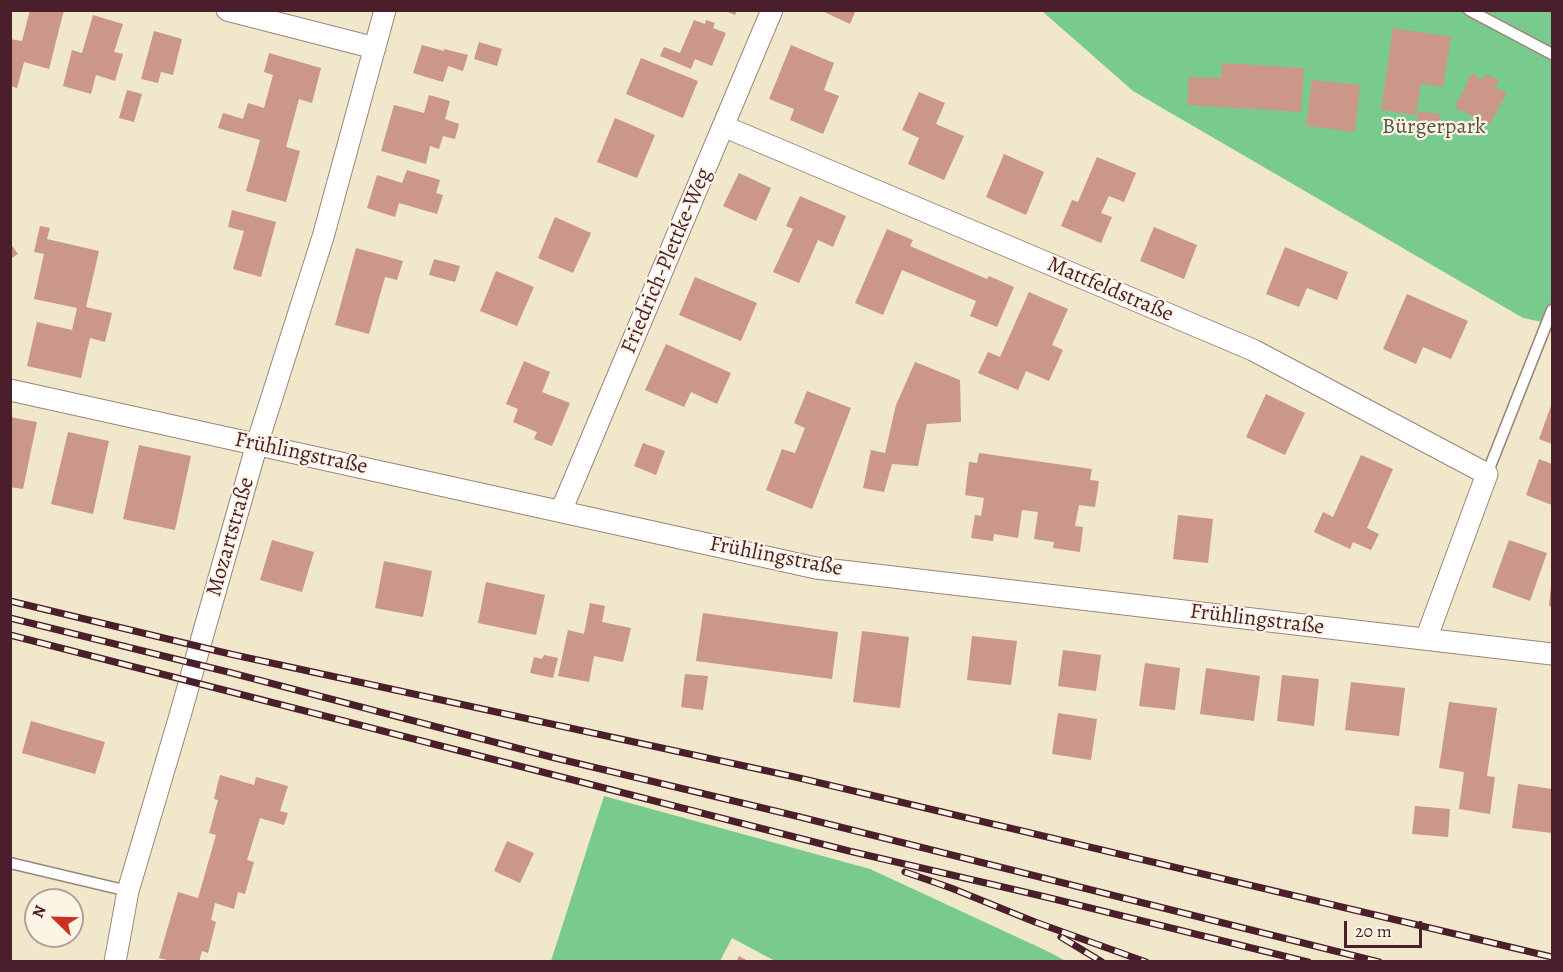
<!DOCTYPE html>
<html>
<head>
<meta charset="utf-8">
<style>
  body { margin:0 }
  #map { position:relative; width:1563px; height:972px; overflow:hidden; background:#f1e7ca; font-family:Alegreya,serif }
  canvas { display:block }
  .frame { position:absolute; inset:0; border:12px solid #4a1f2b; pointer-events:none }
  .north { position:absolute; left:24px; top:888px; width:60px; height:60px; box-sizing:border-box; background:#fcf5e5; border:2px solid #b59f9b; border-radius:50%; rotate:293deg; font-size:16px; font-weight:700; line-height:24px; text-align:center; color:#4a1f2b }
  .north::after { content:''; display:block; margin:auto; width:21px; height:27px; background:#c8321e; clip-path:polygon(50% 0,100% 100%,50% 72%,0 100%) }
  .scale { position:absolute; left:1344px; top:921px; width:78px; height:27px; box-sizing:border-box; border:3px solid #4a1f2b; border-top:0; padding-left:8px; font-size:18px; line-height:21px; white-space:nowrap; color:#4a1f2b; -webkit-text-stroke:4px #fcf5e5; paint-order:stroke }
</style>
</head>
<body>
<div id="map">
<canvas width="1563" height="972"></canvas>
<div class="frame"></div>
<div class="north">N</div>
<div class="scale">20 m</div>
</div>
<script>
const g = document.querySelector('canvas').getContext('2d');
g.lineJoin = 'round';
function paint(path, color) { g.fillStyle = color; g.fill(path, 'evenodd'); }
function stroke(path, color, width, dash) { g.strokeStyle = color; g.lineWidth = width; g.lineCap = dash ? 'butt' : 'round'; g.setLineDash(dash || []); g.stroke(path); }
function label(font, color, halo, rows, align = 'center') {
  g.font = font + ' Alegreya,serif'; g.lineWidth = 4.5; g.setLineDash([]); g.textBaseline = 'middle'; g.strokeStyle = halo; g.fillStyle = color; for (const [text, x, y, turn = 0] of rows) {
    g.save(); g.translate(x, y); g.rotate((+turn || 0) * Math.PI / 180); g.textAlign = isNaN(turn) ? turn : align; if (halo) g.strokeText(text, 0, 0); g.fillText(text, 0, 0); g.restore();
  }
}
paint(new Path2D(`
  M1042,11H1552V324L1523,318L1133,91Z
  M604,796L870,869L1047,951L1066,961H775L732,938L720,961H551Z`), '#79cb8d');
paint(new Path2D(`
  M30,10H64L49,69L24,62L17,88L10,86V39L22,41Z
  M723,10H737L735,15Z
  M820,10H856L850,24Z
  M93,15L123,24L114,52L123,54L115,81L96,75L91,94L63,86L72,50L82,53Z
  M694,20L705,24L706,20L715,23L713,28L726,33L712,66L695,59L691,69L660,56L664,47L680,53Z
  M1393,28L1451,37L1443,87L1421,84L1416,115L1381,110Z
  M154,31L182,39L173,75L161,72L158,83L141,79Z
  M479,42L502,49L497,66L474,59Z
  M422,45L444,51V49L468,55L463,71L448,66L443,82L413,73Z
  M791,45L834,63L824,90L839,96L823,134L790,120L794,109L769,99Z
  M269,53L321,68L312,103L299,99L286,147L300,151L286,202L246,191L260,140L218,128L223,113L243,119L248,103L264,108L273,75L264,72Z
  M641,58L698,81L683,118L626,94Z
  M1222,63L1304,68L1301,112L1187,105L1189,77L1221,78Z
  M1472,73L1483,80L1486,74L1499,80L1495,87L1507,93L1489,125L1455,107Z
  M1312,80L1360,85L1355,132L1306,126Z
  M127,90L142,94L134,122L119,118Z
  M919,92L945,103L936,124L964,136L944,180L908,164L919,138L902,130Z
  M429,95L450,101L445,119L459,124L455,139L443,136L439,149L430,146L426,164L381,151L394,105L424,113Z
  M1418,111L1440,114L1438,134L1415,131Z
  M615,118L655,135L637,178L597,162Z
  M1004,154L1044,172L1026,215L986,197Z
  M1097,157L1136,173L1124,202L1109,196L1101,213L1112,217L1101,243L1061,226L1072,200L1078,202Z
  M407,170L440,180L436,193L443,195L437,214L399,203L395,217L367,208L377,175L402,183Z
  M739,173L771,188L756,221L723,206Z
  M800,196L846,216L833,247L818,240L799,283L773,272L793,229L786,226Z
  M232,210L276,222L261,277L233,269L244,231L228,227Z
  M555,217L591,233L573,273L538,258Z
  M40,226L50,228L47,239L99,251L86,307L112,313L105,342L90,338L81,378L27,366L37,322L72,330L77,308L34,299L44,254L34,252Z
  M1154,227L1197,245L1184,279L1140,261Z
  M887,229L913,240L910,246L987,279L989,276L1014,287L997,327L970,316L976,301L902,270L883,315L855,303Z
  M10,243L18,254L10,259Z
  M1285,247L1348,272L1337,300L1307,288L1299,307L1266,294Z
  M356,248L403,261L397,280L385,277L369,334L335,325Z
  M434,259L460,266L455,282L429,275Z
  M496,271L534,287L517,326L480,311Z
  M695,277L757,303L741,341L679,315Z
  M1029,292L1068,309L1052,345L1063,350L1049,381L1026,371L1018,390L978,373L988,352L1000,357Z
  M1407,294L1468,321L1451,359L1423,347L1416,364L1383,349Z
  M666,344L731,373L717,404L691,392L684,407L645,390Z
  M524,361L550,372L542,392L570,403L552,446L534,439L537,432L513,422L518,409L506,404Z
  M915,362L960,380L961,422L927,424L918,466L892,464L884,492L863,488L871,450L885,453L896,405Z
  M807,391L851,408L812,509L766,490L782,449L795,453L805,428L794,423Z
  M1266,394L1305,413L1285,455L1246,437Z
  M1552,403V444L1539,439Z
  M10,417L37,422L23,489L10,487Z
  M68,432L109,441L93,514L51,504Z
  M643,443L665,451L656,475L634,466Z
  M139,445L191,456L175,530L123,519Z
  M979,453L1092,469L1090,480L1099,481L1095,507L1079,505L1075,526L1083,527L1080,552L1053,548L1054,542L1034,539L1038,512L1022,510L1018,538L994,534L993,541L971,538L975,515L981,516L984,498L965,495L969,462L977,463Z
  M1361,455L1393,469L1367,528L1379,534L1371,550L1353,542L1350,549L1314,532L1323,512L1333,517Z
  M1539,459L1552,464V505L1526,495Z
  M1178,515L1213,519L1208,563L1173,559Z
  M272,540L314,552L302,592L260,580Z
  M1509,540L1547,553L1530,601L1492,587Z
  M384,561L432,571L423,617L375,608Z
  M486,582L545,595L536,635L478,623Z
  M1551,586H1552V607L1549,606Z
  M590,603L605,606L602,622L631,628L623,662L594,656L589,682L558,676L568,630L584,634Z
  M703,613L838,632L832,679L696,661Z
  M862,631L909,637L900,708L853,702Z
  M972,636L1017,641L1011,685L967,680Z
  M1063,650L1101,655L1096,691L1058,686Z
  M544,655L558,658L553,678L530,673L534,657L542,659Z
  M1145,663L1180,668L1175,710L1139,706Z
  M1206,668L1260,676L1254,721L1200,714Z
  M685,674L708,676L703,710L681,707Z
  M1282,675L1319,679L1314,726L1277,721Z
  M1351,682L1405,688L1399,736L1345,730Z
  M1449,702L1497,708L1487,776L1495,777L1490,814L1459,809L1464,772L1439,768Z
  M1058,713L1097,719L1091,760L1052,754Z
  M31,721L105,742L95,774L22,753Z
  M220,775L254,785L256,777L288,786L280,811L288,813L284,825L260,818L247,860L254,862L245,894L238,892L234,909L215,903L211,920L216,922L208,953L202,951L199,962H167V960L159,958L178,892L198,898L216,835L209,833L218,800L214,799Z
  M1518,784L1552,789V833L1512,828Z
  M1415,806L1450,809L1448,837L1412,834Z
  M507,841L534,853L520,883L494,871Z
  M739,956L750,962H736Z`), '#cb9788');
const service = new Path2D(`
  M1469,10L1552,54
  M1487,474L1552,310
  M10,863L128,891`);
const minor = new Path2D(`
  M227,10L375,48
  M723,126L1253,350L1487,474L1426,639
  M10,390L816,568L1552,654
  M561,511L772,10
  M115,962L128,891L179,719L257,444L323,237L385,10`);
stroke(service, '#9e837a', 13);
stroke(minor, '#9e837a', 23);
stroke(service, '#fff', 10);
stroke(minor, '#fff', 21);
const rail = new Path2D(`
  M10,601L230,654L795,777L1552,957
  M10,618L228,672L551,757L796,816L1379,962
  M10,635L849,851L1050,898L1308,962
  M905,872L951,888L1035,922L1146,962
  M1061,937L1102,962`);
stroke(rail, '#4a1f2b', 7);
stroke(rail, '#fcf5e5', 4.5, [14]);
label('22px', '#585348', '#fcf5e5', [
  ["Bürgerpark",1434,128]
]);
label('22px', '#4a1f2b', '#fcf5e5', [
  ["Friedrich-Plettke-Weg",667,261,-67],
  ["Mattfeldstraße",1110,290,23],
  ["Frühlingstraße",301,454,12],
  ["Mozartstraße",231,537,-74],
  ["Frühlingstraße",776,557,11],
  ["Frühlingstraße",1257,620,7]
]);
</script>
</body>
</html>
